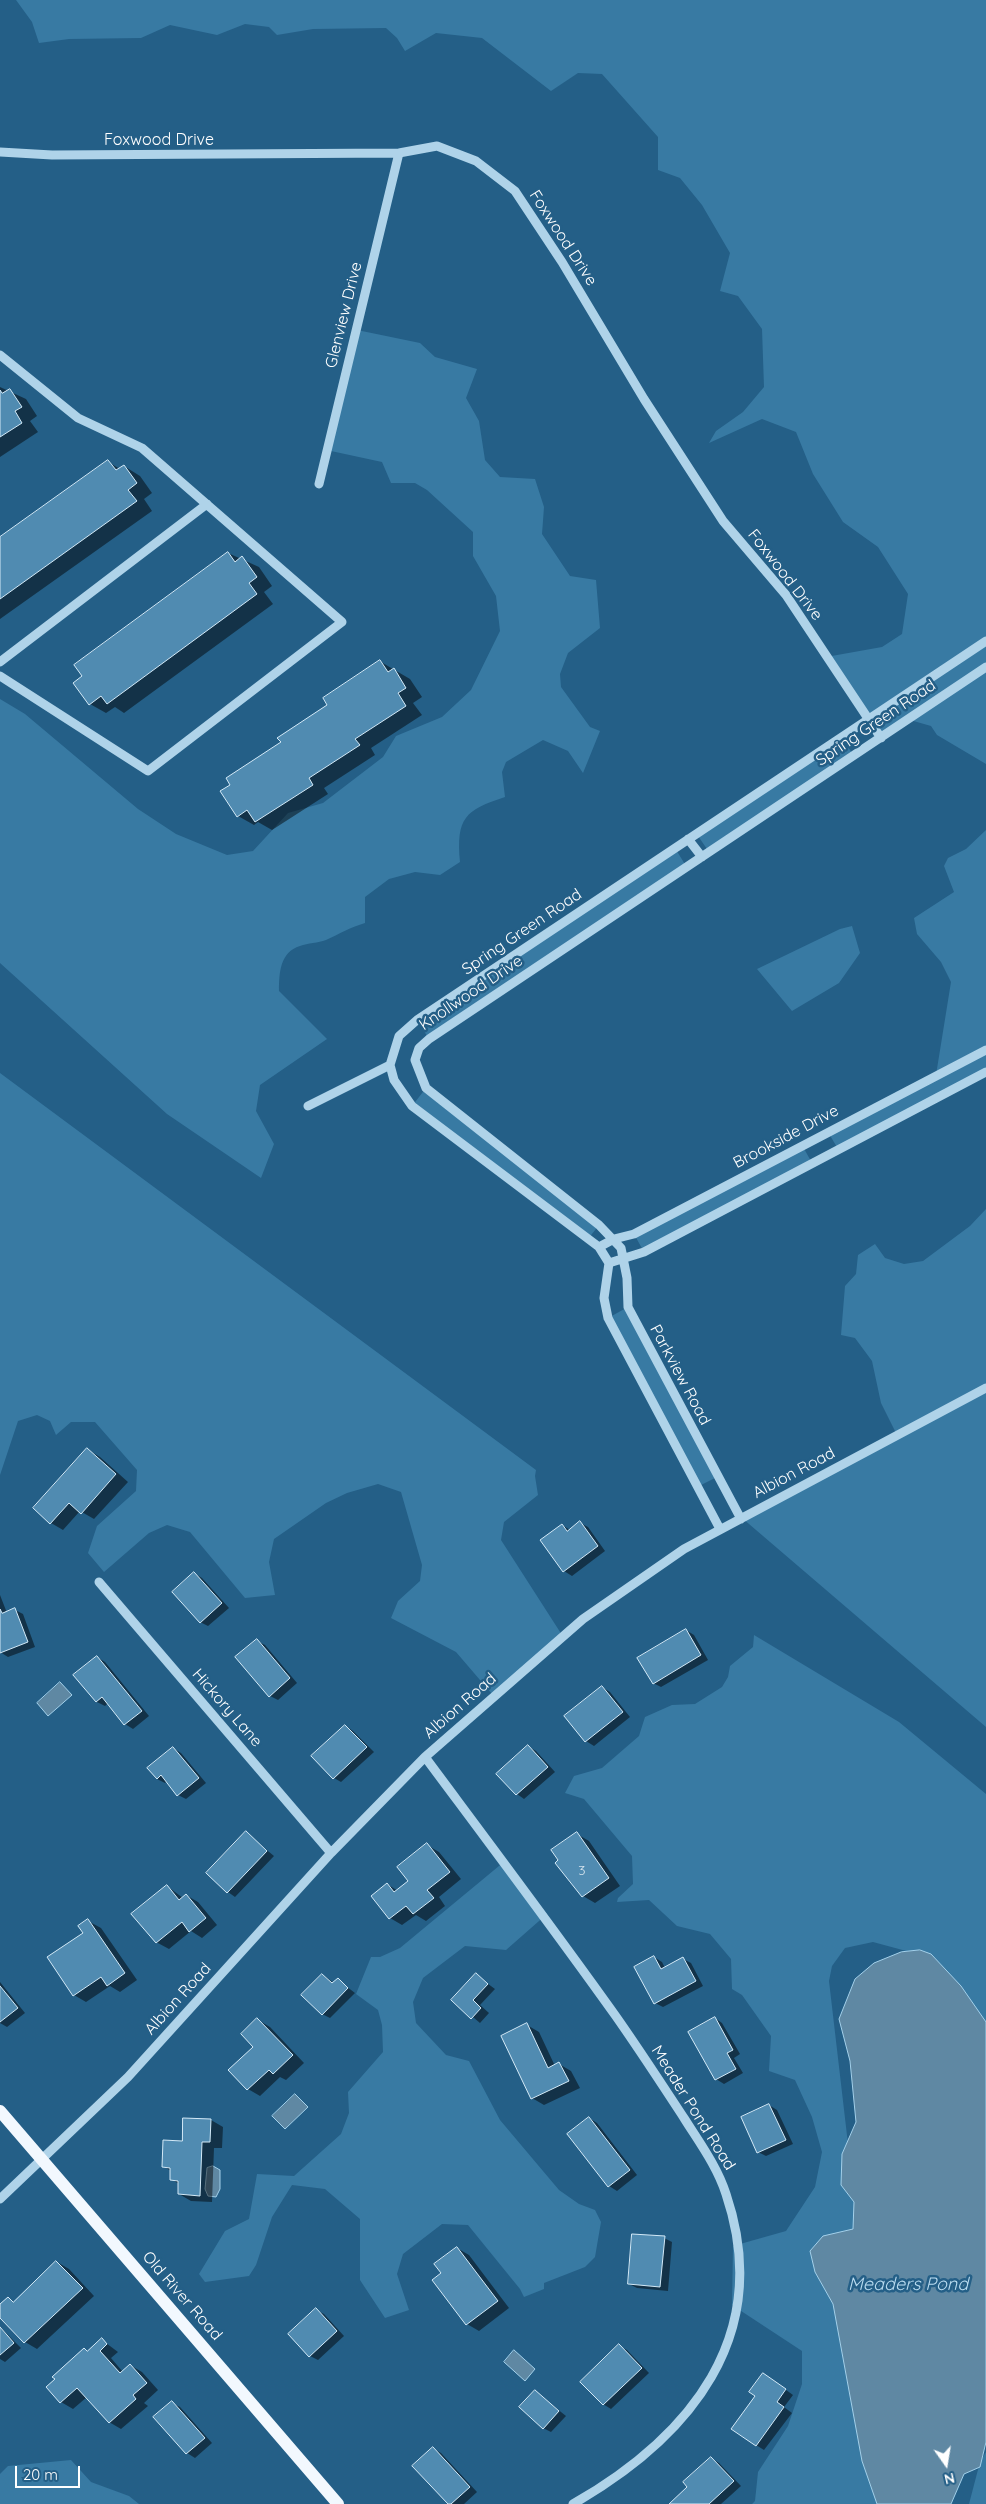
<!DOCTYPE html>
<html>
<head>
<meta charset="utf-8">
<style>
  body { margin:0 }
  #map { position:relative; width:986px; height:2504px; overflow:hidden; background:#245f87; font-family:Quicksand,sans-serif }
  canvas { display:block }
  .north { position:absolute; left:921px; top:2439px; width:50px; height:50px; -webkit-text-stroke:4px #245f87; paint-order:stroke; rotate:167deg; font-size:14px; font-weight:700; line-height:20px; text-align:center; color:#fff }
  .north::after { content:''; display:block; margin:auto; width:18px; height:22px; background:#fff; clip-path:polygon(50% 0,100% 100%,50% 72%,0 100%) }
  .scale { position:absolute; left:15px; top:2466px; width:65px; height:22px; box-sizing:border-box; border:2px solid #fff; border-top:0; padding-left:6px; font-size:15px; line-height:18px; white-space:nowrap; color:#fff; -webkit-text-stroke:4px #245f87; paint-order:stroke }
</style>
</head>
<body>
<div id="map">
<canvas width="986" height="2504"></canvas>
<div class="north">N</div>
<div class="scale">20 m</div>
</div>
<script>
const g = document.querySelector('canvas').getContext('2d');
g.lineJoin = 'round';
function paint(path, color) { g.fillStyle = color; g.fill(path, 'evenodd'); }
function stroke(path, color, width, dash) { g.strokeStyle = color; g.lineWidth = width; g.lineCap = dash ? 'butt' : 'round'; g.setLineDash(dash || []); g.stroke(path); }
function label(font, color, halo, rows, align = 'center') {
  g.font = font + ' Quicksand,sans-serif'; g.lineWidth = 5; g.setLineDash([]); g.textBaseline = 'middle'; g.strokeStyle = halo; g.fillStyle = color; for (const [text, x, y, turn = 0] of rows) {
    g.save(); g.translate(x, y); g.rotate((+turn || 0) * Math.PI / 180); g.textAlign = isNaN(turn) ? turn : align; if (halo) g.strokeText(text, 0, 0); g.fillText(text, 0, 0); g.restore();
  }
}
paint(new Path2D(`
  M16,0H986V764L937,735L931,726L910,720L874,736L826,657L882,647L902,634L908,594L878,547L843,522L813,474L796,432L762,419L709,443L716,431L743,412L764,387L762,329L738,296L720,291L730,253L702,205L680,178L658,170V137L602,74L578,73L551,91L482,38L436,33L405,51L397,38L386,28L313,29L277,35L269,27L245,24L217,35L170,25L141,38L69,39L39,43L32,22Z
  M357,330L420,343L435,357L477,369L466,398L479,421L485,460L500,477L535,479L544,507L542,534L570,576L596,580L600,628L568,653L560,674L561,687L590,727L600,731L583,773L568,751L543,740L506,762L502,772L505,797C465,810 456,818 460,862L440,875L415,872L389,879L365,897V923C351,927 339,934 326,940C318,943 308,943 300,946C280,952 279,973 279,991L327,1039L260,1085L256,1111L274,1144L261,1178L167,1114L0,963V699L25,714L138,809L176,834L227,855L253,851L288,813L323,803L383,757L396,736L442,717L471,690L500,631L496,596L473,556V532L427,490L415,483H391L382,462L331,451Z
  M842,738L854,756L709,852L696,833Z
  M986,830V1072L838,1149L828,1132L936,1075L951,982L941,962L917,934L914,918L954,892L944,866L948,858L966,849Z
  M675,848L686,866L429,1039L417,1020Z
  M852,926L860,953L839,983L792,1011L757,969L840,929Z
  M0,1073L536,1470L535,1476L538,1495L504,1522L501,1540L562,1635L492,1694L456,1652L391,1618L398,1601L420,1581L422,1565L401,1492L378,1484L347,1493L326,1503L274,1539L269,1562L275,1595L245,1598L190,1532L167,1525L149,1533L104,1572L88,1553L97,1526L136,1491L137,1470L95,1422H71L56,1435L50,1421L37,1415L18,1421L0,1475Z
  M426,1088L599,1225L588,1239L412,1106Z
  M802,1145L812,1163L644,1252L634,1234Z
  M986,1209V1727L742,1518L896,1433L881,1403L872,1361L855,1338L841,1335L845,1286L856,1274L858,1255L875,1244L885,1258L904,1264L923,1261L970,1226Z
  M628,1307L717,1477L697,1487L608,1318Z
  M754,1635L899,1722L986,1794V2026L921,1955L873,1942L845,1948L832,1966L829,1981L890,2504H752L755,2501L758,2472L788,2426L802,2384V2351L732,2305L733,2246L786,2231L815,2187L822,2152L812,2117L795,2080L769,2071L771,2036L742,1995L732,1989L731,1959L710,1934L677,1926L649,1900L617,1902L618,1898L633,1884L632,1856L584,1799L565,1793L574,1776L602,1768L639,1736L645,1717L672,1705L695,1704L722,1687L728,1677L730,1666L753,1647Z
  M505,1861L547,1914L506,1950L465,1946L423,1978L413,2002L416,2023L446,2055L469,2061L500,2120L559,2190L579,2204L595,2210L601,2222L595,2257L585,2267L544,2283V2289L524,2297L520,2289L468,2225L442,2224L403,2254L397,2274L409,2310L385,2318L360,2280V2219L325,2189L292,2185L272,2217L256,2265L249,2276L205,2282L199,2274L225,2231L249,2219L257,2174L294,2176L341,2134L349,2113L348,2092L383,2052L382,2025L378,2010L356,1994L371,1957H380L400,1948Z
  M986,2452V2504H969L980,2462Z
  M71,2460L91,2482L129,2496L139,2504H0V2474L8,2466Z`), '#387aa3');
const water = new Path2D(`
  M60,1682L72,1695L48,1716L37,1703Z
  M920,1950L931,1954L961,1986L986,2022V2442L980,2467L964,2474L951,2504H877L862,2461L833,2304L815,2272L810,2251L823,2236L853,2229L854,2202L841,2185L842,2154L856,2122L850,2061L839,2019L855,1979L874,1963L901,1952Z
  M295,2094L308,2107L285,2129L272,2116Z
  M213,2166L220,2170V2189L216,2197L208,2196L205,2189L207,2168Z
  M514,2350L535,2369L525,2381L504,2362Z`);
paint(water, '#5f88a3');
stroke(water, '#a3d0ea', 1);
paint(new Path2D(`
  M0,387L26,399L37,416L30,421L38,432L0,457Z
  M108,462L120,469L124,466L140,476L152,493L144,499L152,511L0,619V539Z
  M228,553L259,567L272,586L264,592L273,604L124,713L115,707L106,713L90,704Z
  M381,662L410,679L422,697L413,703L422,715L371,748L375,755L324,788L328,794L272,830L258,822L254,825L238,816L283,742Z
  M88,1450L100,1457L128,1482L94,1519L80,1511L63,1530L51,1523Z
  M580,1523L588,1527L605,1551L572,1576L564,1571L562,1525L570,1530Z
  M194,1573L202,1578L229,1608L208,1626L200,1622Z
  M0,1595L7,1613L15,1610L23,1614L35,1647L8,1657L0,1652Z
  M686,1630L694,1635L708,1660L661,1687L653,1683Z
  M257,1641L265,1645L297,1683L278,1700L270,1696Z
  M97,1657L105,1662L149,1716L133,1729L125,1724L108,1703L105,1706L97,1702L75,1675Z
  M602,1687L610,1692L630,1717L594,1746L586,1741Z
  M346,1726L353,1731L374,1752L341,1782L334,1778Z
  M529,1747L536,1751L555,1772L524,1799L517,1794Z
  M173,1748L181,1753L206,1783L186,1799L178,1795L167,1781L165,1783L157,1779Z
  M246,1833L274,1856L235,1897L228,1892Z
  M577,1834L589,1841L620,1886L595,1903L583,1896Z
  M427,1845L439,1852L461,1879L439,1897L445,1906L426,1921L416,1915L402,1925L390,1918L372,1896L387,1884L398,1891L410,1881Z
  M167,1886L183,1898L186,1895L198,1902L217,1925L202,1938L191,1931L169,1949L156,1942Z
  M88,1921L101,1928L137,1980L120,1992L110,1986L86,2002L74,1995Z
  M654,1957L662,1962L665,1968L683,1959L691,1963L703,1986L663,2007L655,2003Z
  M323,1975L334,1983L338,1980L355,1993L330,2018L322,2014Z
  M476,1975L495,1989L480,2005L489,2013L480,2023L453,2000Z
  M0,1982L25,2013L7,2027L0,2023Z
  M715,2018L722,2023L740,2054L734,2058L743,2073L724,2084L716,2079Z
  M258,2020L270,2027L304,2063L286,2080L280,2077L260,2096L248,2089L230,2070L255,2047Z
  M527,2025L539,2032L555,2066L559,2064L571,2071L580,2088L544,2105L532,2098Z
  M769,2105L777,2110L793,2144L766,2156L758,2152Z
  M589,2118L597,2123L637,2175L617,2191L609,2186Z
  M211,2120L223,2127L222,2148H214L212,2202L191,2201L179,2194V2184L171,2179V2171L163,2166L183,2142Z
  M664,2238L672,2242L668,2291L637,2288L629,2284Z
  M457,2248L469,2255L509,2308L479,2331L467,2324L443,2274Z
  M57,2262L69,2269L94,2296L37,2349L25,2342L0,2316V2306L8,2298L14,2302Z
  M316,2310L324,2314L344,2336L318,2360L310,2356Z
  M0,2327L21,2348L5,2362L0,2359Z
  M102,2340L118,2352L111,2358L123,2372L130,2365L142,2372L158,2390L144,2403L148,2406L121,2429L109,2422L87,2397L73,2409L61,2402L48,2387Z
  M619,2346L627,2350L649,2373L611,2409L603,2404Z
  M771,2379L793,2395L784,2407L792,2413L764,2450L756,2445Z
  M536,2392L566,2416L551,2432L543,2428Z
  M172,2403L180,2407L212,2443L195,2458L187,2453Z
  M433,2448L441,2453L477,2492L464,2504H450Z
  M711,2458L719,2463L741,2486L721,2504H670L689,2487Z`), '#0007');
const building = new Path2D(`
  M10,389L22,407L15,411L22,423L0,437V390L2,393Z
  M108,460L116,470L124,465L137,483L128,490L137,501L0,599V537Z
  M228,552L235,562L242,556L257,577L249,583L257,594L107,704L101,696L89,705L73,683L82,676L74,665Z
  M380,660L388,672L394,668L406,688L398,693L406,706L355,739L360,745L309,778L313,785L255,822L247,810L237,817L220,791L230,785L226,778L281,742L277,738L327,705L323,698Z
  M87,1448L116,1474L81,1514L69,1503L50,1524L33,1508Z
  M580,1521L598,1546L563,1572L540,1540L562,1524L567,1531Z
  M194,1572L222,1603L200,1623L172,1592Z
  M15,1608L28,1642L0,1653V1609L2,1613Z
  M686,1629L701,1655L653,1684L637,1658Z
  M257,1639L290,1678L269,1697L235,1657Z
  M97,1656L142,1711L124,1725L102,1697L96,1702L73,1675Z
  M602,1686L623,1712L585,1742L564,1716Z
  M345,1725L367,1747L333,1779L311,1756Z
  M528,1745L548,1767L516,1795L496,1774Z
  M173,1747L199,1778L177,1796L161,1775L157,1779L147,1768Z
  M246,1831L267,1851L227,1893L206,1873Z
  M577,1832L609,1878L582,1897L555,1863L558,1860L551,1850Z
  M427,1843L450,1872L427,1890L434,1898L413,1914L406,1906L389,1919L371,1896L387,1883L394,1892L408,1881L397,1867Z
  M167,1885L179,1900L186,1894L206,1918L189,1932L182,1922L156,1943L131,1914Z
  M88,1919L125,1973L107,1986L101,1977L73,1996L47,1957L83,1933L78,1926Z
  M654,1956L661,1969L683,1957L696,1981L654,2004L634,1967Z
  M476,1973L488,1984L473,2000L481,2008L471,2019L451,2000Z
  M322,1974L332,1983L338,1978L348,1988L322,2015L301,1995Z
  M0,1986L18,2008L0,2022Z
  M715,2017L733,2050L727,2053L736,2069L715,2080L688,2032Z
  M257,2018L293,2055L273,2074L269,2070L247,2090L228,2070L253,2047L241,2034Z
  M527,2023L548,2068L559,2062L569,2081L531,2099L501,2036Z
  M769,2104L786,2140L757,2153L741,2117Z
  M589,2117L630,2170L608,2187L567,2134Z
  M183,2118L211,2119L210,2142H202L200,2196L178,2194V2181L170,2180V2168L162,2167L163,2140L182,2141Z
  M632,2234L665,2236L660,2287L628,2284Z
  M457,2247L498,2301L466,2325L432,2280L441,2273L434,2264Z
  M56,2261L83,2288L24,2343L0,2318V2304L8,2297L13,2302Z
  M316,2308L337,2331L309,2357L288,2334Z
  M0,2327L14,2343L0,2355Z
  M102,2338L107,2344L100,2351L120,2373L130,2364L147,2383L133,2395L136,2399L109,2423L77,2388L60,2403L46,2387L55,2379L52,2377L84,2348L87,2351Z
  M619,2344L642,2368L603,2405L580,2382Z
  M763,2373L786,2389L777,2402L784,2407L756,2446L731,2429L755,2396L749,2392Z
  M535,2390L559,2411L543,2429L519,2407Z
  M172,2401L205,2438L186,2454L153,2417Z
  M433,2447L470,2487L451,2504H448L412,2466Z
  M711,2457L734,2481L709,2504H669L687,2487L683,2482Z`);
paint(building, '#508bb1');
stroke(building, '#d3e9f7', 1);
stroke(new Path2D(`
  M0,152L52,155L399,153L437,146L476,161L515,191L562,262L644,399L723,521L786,595L881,738
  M0,355L78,418L142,448L342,622L148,771L0,676
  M319,484L399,153
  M0,662L207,504
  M688,839L702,857
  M390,1065L399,1036L417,1020L986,641
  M390,1065L394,1080L412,1106L599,1247L609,1263
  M308,1106L390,1065
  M599,1247L614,1239L634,1234L986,1050
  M609,1263L644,1252L986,1072
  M609,1263L604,1298L608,1318L720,1529
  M741,1519L628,1307L627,1278L621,1248L599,1225L426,1088L415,1060L419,1048L429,1039L986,667
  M99,1582L331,1853
  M425,1757C489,1843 553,1928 615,2015C639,2049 661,2083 684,2118C699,2142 717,2166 726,2194C774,2336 690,2437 573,2504
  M0,2199L128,2077L331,1853L425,1757L583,1619L684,1549L986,1388`), '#afd3e9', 9);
stroke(new Path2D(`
  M0,2111L338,2504`), '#f2f8fe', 12);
label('14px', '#d3e2ec', null, [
  ["3",582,1871]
]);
label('16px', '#fff', '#245f87', [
  ["Foxwood Drive",159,140],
  ["Foxwood Drive",563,238,57],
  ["Glenview Drive",344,315,-76],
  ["Foxwood Drive",785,575,52],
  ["Spring Green Road",876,723,-34],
  ["Spring Green Road",522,932,-34],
  ["Knollwood Drive",471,993,-34],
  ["Brookside Drive",786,1137,-28],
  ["Parkview Road",680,1375,62],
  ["Albion Road",794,1473,-28],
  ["Albion Road",460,1706,-41],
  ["Hickory Lane",227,1708,49],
  ["Albion Road",178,1999,-48],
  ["Meader Pond Road",693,2108,58],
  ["Old River Road",182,2296,49]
]);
label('italic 18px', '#badcf0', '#245f87', [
  ["Meaders Pond",908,2285]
]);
</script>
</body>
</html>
